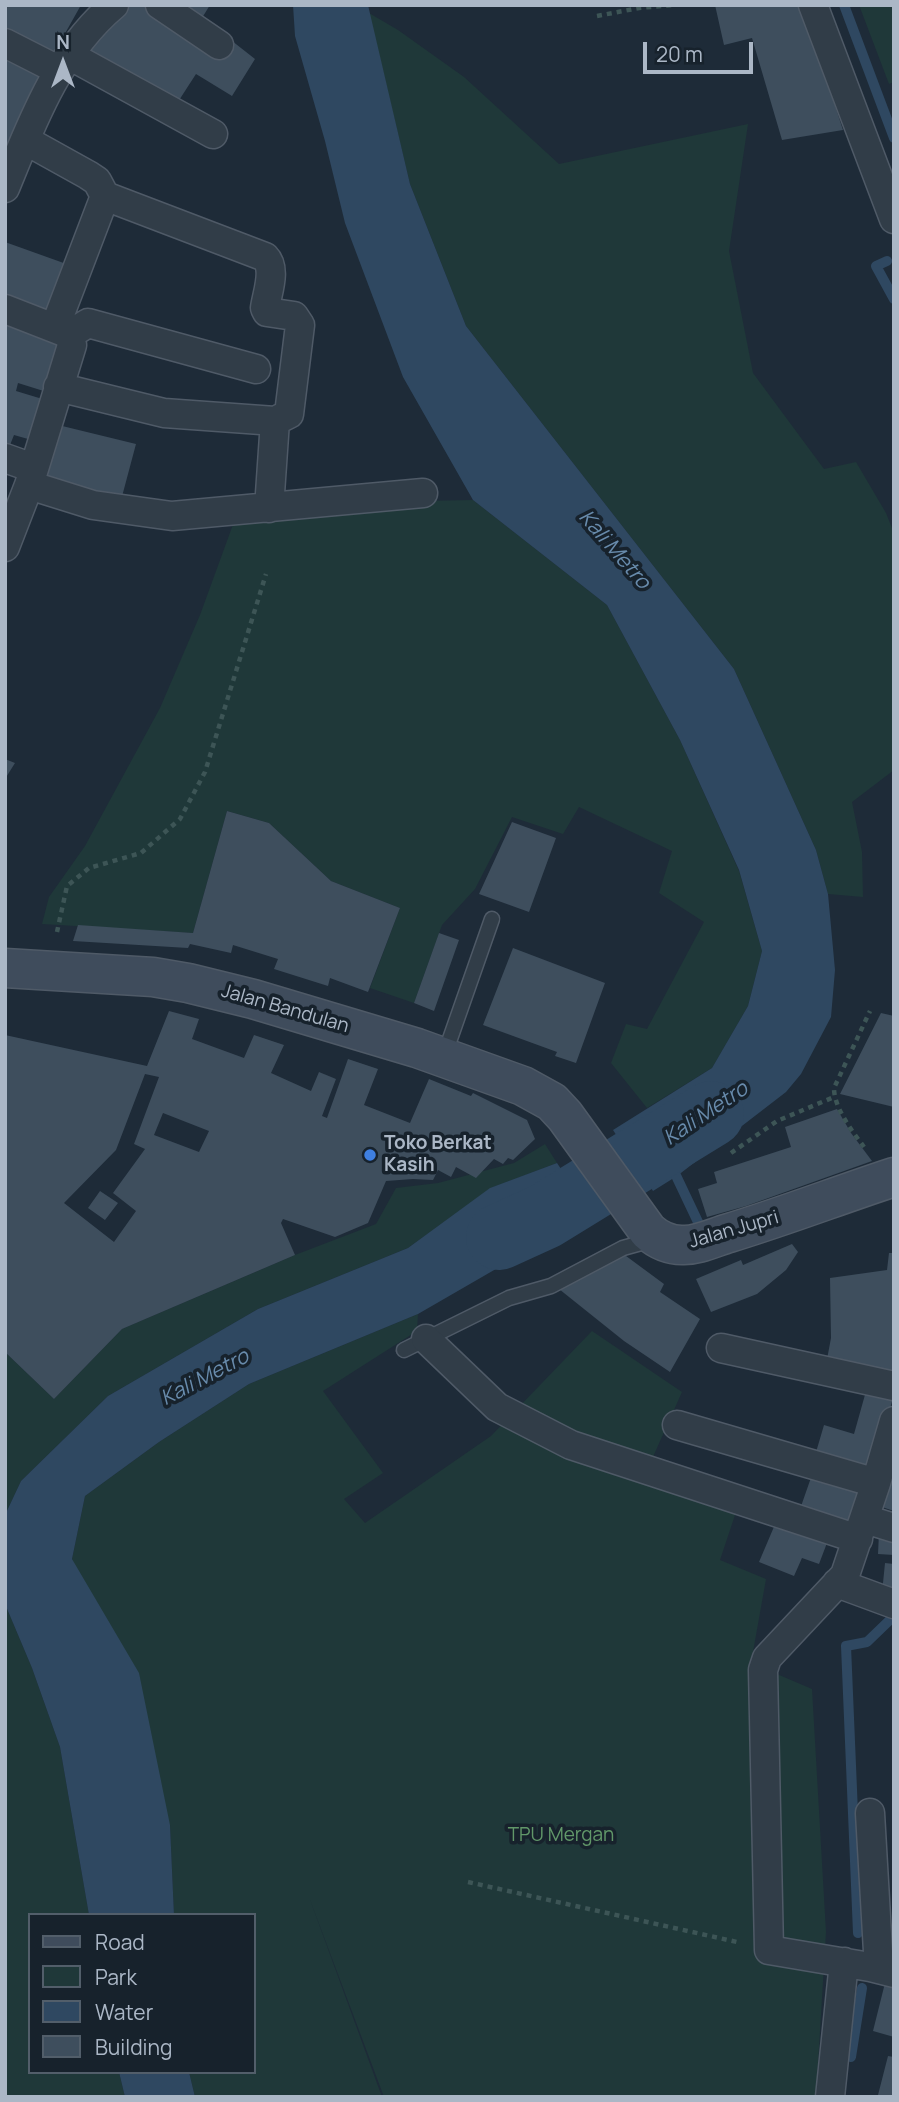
<!DOCTYPE html>
<html>
<head>
<meta charset="utf-8">
<style>
  body { margin:0 }
  #map { position:relative; width:899px; height:2102px; overflow:hidden; background:#1e2b38; font-family:Manrope,sans-serif }
  canvas { display:block }
  .frame { position:absolute; inset:0; border:7px solid #abb7c6; pointer-events:none }
  .legend { position:absolute; left:28px; top:1913px; width:228px; height:161px; box-sizing:border-box; background:#17222c; border:2px solid #525e6a; margin:0; padding:9px 12px; list-style:none; font-size:21px; color:#abb7c6 }
  .legend li { display:flex; align-items:center; gap:14px; height:35px }
  .legend b { width:35px; border:2px solid #525e6a }
  .north { position:absolute; left:28px; top:28px; width:70px; height:70px; -webkit-text-stroke:5px #17222c; paint-order:stroke; rotate:0deg; font-size:19px; font-weight:700; line-height:28px; text-align:center; color:#abb7c6 }
  .north::after { content:''; display:block; margin:auto; width:24px; height:32px; background:#abb7c6; clip-path:polygon(50% 0,100% 100%,50% 72%,0 100%) }
  .scale { position:absolute; left:643px; top:42px; width:110px; height:32px; box-sizing:border-box; border:4px solid #abb7c6; border-top:0; padding-left:9px; font-size:21px; line-height:24px; white-space:nowrap; color:#abb7c6; -webkit-text-stroke:5px #17222c; paint-order:stroke }
</style>
</head>
<body>
<div id="map">
<canvas width="899" height="2102"></canvas>
<div class="frame"></div>
<ul class="legend">
<li><b style="height:9px;background:#3f4c5c"></b>Road</li>
<li><b style="height:19px;background:#1f3839"></b>Park</li>
<li><b style="height:19px;background:#2f4861"></b>Water</li>
<li><b style="height:19px;background:#3e4e5d"></b>Building</li>
</ul>
<div class="north">N</div>
<div class="scale">20 m</div>
</div>
<script>
const g = document.querySelector('canvas').getContext('2d');
g.lineJoin = 'round';
function paint(path, color) { g.fillStyle = color; g.fill(path, 'evenodd'); }
function stroke(path, color, width, dash) { g.strokeStyle = color; g.lineWidth = width; g.lineCap = dash ? 'butt' : 'round'; g.setLineDash(dash || []); g.stroke(path); }
function label(font, color, halo, rows, align = 'center') {
  g.font = font + ' Manrope,sans-serif'; g.lineWidth = 7; g.setLineDash([]); g.textBaseline = 'middle'; g.strokeStyle = halo; g.fillStyle = color; for (const [text, x, y, turn = 0] of rows) {
    g.save(); g.translate(x, y); g.rotate((+turn || 0) * Math.PI / 180); g.textAlign = isNaN(turn) ? turn : align; if (halo) g.strokeText(text, 0, 0); g.fillText(text, 0, 0); g.restore();
  }
}
paint(new Path2D(`
  M859,5H894V82L889,84Z
  M369,13L398,30L464,77L559,164L748,124L729,251L753,373L824,469L856,462L886,513L894,533V770L852,802L862,852L863,897L828,894L816,850L734,669L466,326L410,184Z
  M473,500L607,605L680,740L739,871L762,951L748,1006L712,1068L647,1108L611,1063L626,1024L647,1029L704,922L659,893L672,851L579,807L563,834L512,817L475,889L442,925L414,1003L370,988L400,908L331,881L269,823L227,811L193,933L42,924L49,897L85,846L160,708L200,615L235,519L422,501Z
  M545,1144L557,1163L491,1188L408,1248L258,1309L108,1396L21,1481L5,1515V1352L54,1399L122,1329L295,1255L376,1224L396,1188L438,1183L514,1163Z
  M418,1314L417,1331L323,1391L383,1473L344,1499L365,1523L491,1436L592,1331L682,1392L644,1477L737,1509L720,1560L766,1579L751,1663L812,1689L826,1932L816,2097H384L309,1897L382,2097H195L189,2072H254V1915H174L170,1825L72,1559L85,1496L159,1442L249,1384Z
  M5,1604L32,1668L60,1747L89,1915H30V2072H119L125,2097H5Z`), '#1f3839');
paint(new Path2D(`
  M293,5H368L410,184L466,326L734,669L816,850L828,894L835,970L831,1017L801,1074L786,1092L677,1176L653,1191L613,1130L712,1068L748,1006L762,951L739,870L680,740L607,605L473,500L403,377L345,223L325,141L295,36Z
  M557,1163L593,1217L508,1262L418,1314L249,1384L159,1442L85,1496L72,1559L139,1673L170,1825L174,1915H89L60,1747L32,1668L5,1604V1515L21,1481L108,1396L258,1309L408,1248L490,1188Z
  M119,2072H189L195,2097H125Z`), '#2f4861');
stroke(new Path2D(`
  M844,5L894,138
  M887,261L876,266L894,299
  M671,1165L698,1222
  M858,1933L846,1646L867,1642L894,1616
  M851,2057L862,1988`), '#2f4861', 10);
stroke(new Path2D(`
  M499,1237L545,1216L711,1114`), '#2f4861', 66);
paint(new Path2D(`
  M5,5H81L49,62L5,39Z
  M129,5H155L227,37L255,59L232,96L196,74L174,108L78,54L109,20Z
  M168,5H210L197,26Z
  M715,5H802L843,130L782,140L752,38L724,45Z
  M5,47L47,67L5,177Z
  M5,242L72,266L52,323L5,306Z
  M5,319L68,337L50,393L18,383L16,391L49,401L35,441L14,435L10,445L5,444Z
  M54,424L136,444L120,504L36,482Z
  M5,759L15,763L5,779Z
  M227,811L269,823L331,881L400,908L368,992L330,978L328,986L274,969L278,959L233,945L231,953L190,944L188,948L73,941L78,925L193,933Z
  M512,822L556,838L529,912L479,894Z
  M439,933L459,940L434,1011L414,1003Z
  M513,948L605,983L576,1063L555,1056L557,1052L483,1025Z
  M169,1011L199,1019L192,1039L244,1058L254,1035L284,1045L271,1073L311,1091L319,1072L336,1079L322,1116L327,1118L348,1059L378,1069L364,1105L410,1123L429,1079L471,1096L473,1093L527,1120L535,1139L513,1160L508,1158L503,1164L494,1159L476,1178L456,1167L451,1177L438,1170L433,1180L413,1179L386,1181L368,1223L335,1237L283,1219L281,1223L295,1255L122,1329L54,1399L5,1352V1035L147,1066ZM145,1074L159,1077L134,1144L145,1149L113,1193L136,1211L114,1242L64,1203L116,1150ZM163,1113L209,1131L199,1152L154,1135Z
  M881,1013L894,1016V1107L840,1094Z
  M837,1109L851,1133L872,1161L746,1206L707,1217L698,1189L717,1183L714,1172L791,1147L785,1127Z
  M100,1191L118,1203L105,1220L88,1208Z
  M792,1244L798,1252L786,1270L757,1294L711,1312L696,1279L741,1260L743,1265Z
  M622,1253L664,1284L660,1292L700,1319L670,1372L624,1341L559,1289Z
  M889,1253H894V1383L825,1370L831,1338L830,1278L887,1270Z
  M868,1384L894,1395L870,1476L814,1459L824,1425L854,1434Z
  M814,1469L863,1484L848,1529L799,1512Z
  M893,1473H894V1511L882,1507Z
  M779,1515L830,1535L819,1564L802,1558L794,1576L759,1562Z
  M879,1533L894,1535V1555L878,1554Z
  M885,1563L894,1564V1594L882,1593Z
  M887,1975L894,1977V2037L873,2031Z
  M888,2056L894,2057V2097L878,2095Z`), '#3e4e5d');
const service = new Path2D(`
  M444,1056L492,919
  M404,1350L509,1298L551,1286L623,1248L652,1240`);
const minor = new Path2D(`
  M160,5L219,45
  M813,5L894,219
  M5,43L58,70
  M69,55L213,134
  M25,140L88,175L97,181L105,196L265,257C277,269 267,293 265,308L267,312L294,316L300,325L289,414L275,421L269,508
  M5,188C32,122 58,52 114,5
  M5,309L64,332L69,335L72,345L29,485L5,547
  M55,327L105,196
  M69,335L88,323L256,369
  M58,387L164,413L275,421
  M5,458L33,468
  M29,485L93,505L172,516L423,493
  M426,1339L497,1407L571,1445L858,1539
  M721,1348L894,1386
  M894,1421L876,1483L845,1575L767,1658L763,1670L769,1950L870,1967L894,1973
  M677,1425L876,1483
  M865,1519L894,1528
  M837,1583L894,1604
  M870,1813L879,1969
  M830,2097L844,1962`);
const secondary = new Path2D(`
  M5,968L153,977L188,983L253,999L417,1048L523,1086L552,1102L565,1116L648,1231C657,1239 669,1245 682,1245C697,1246 715,1237 729,1233C785,1216 839,1195 894,1177`);
stroke(service, '#4f5a67', 17);
stroke(minor, '#4f5a67', 31);
stroke(secondary, '#4f5a67', 41);
stroke(new Path2D(`
  M597,16L639,8L674,5
  M57,932L67,886L89,868L141,853L180,819L205,772L266,574
  M864,1147C852,1131 834,1108 834,1088L870,1011
  M731,1153L777,1121L834,1097
  M468,1882L737,1942`), '#3d5556', 4.5, [5, 5]);
stroke(service, '#313d48', 14);
stroke(minor, '#313d48', 28);
stroke(secondary, '#3f4c5c', 38);
for (const [x, y, r, color] of [
  [370,1155,7,"#3f7fe0"]
]) { const dot = new Path2D(); dot.arc(x, y, r, 0, 2 * Math.PI); g.fillStyle = color; g.fill(dot); stroke(dot, '#17222c', 2.5); }
label('19px', '#abb7c6', '#17222c', [
  ["Jalan Bandulan",285,1009,16],
  ["Jalan Jupri",734,1230,-16]
]);
label('bold 19px', '#abb7c6', '#17222c', [
  ["Toko Berkat",384,1144],
  ["Kasih",384,1166]
], 'left');
label('19px', '#619769', '#17222c', [
  ["TPU Mergan",561,1836]
]);
label('italic 21px', '#688bac', '#17222c', [
  ["Kali Metro",614,550,49],
  ["Kali Metro",706,1114,-34],
  ["Kali Metro",205,1378,-28]
]);
</script>
</body>
</html>
